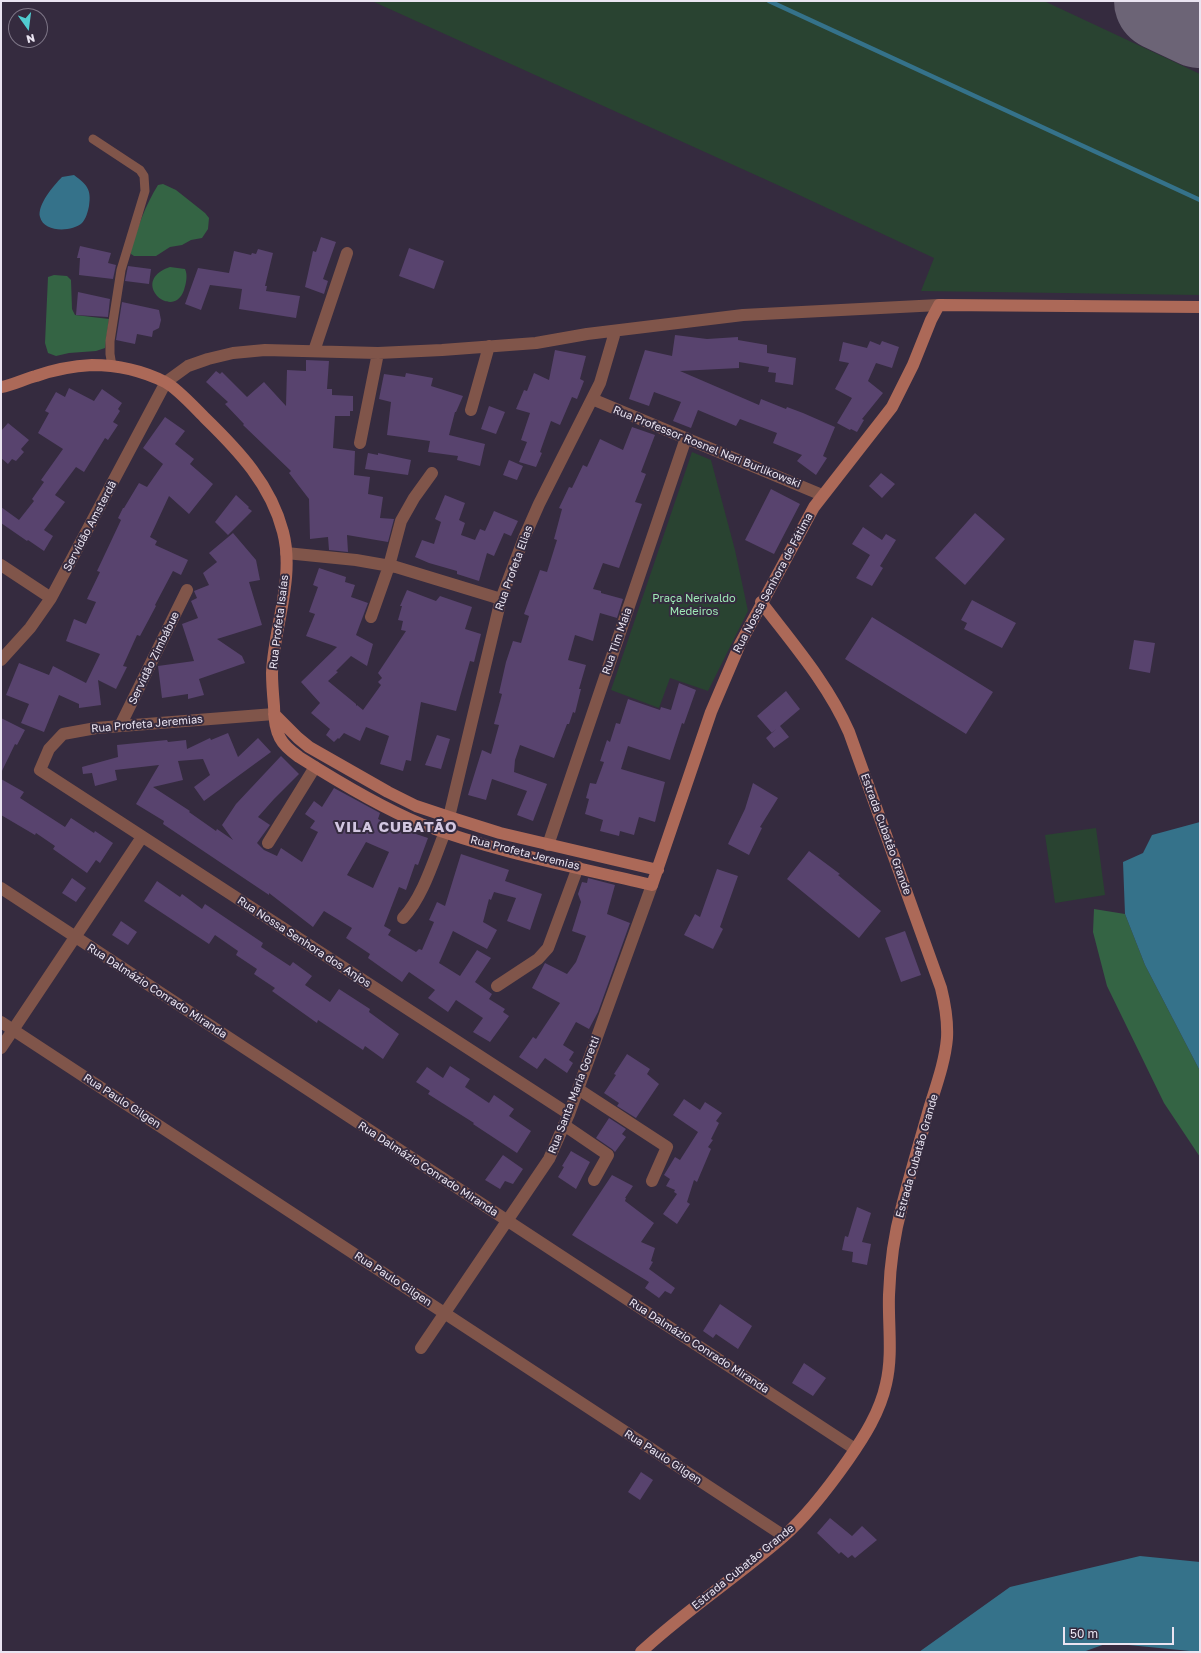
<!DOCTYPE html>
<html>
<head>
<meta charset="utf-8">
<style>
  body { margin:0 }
  #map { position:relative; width:1201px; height:1653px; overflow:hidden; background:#352b3f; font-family:"Golos Text",sans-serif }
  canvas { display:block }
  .frame { position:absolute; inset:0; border:2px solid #eae4f1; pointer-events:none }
  .north { position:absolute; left:8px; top:8px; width:40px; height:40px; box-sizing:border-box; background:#352b3f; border:1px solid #7d7586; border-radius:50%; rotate:166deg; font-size:11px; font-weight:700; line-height:16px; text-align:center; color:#eae4f1 }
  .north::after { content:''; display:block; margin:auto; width:14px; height:18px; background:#51ccd1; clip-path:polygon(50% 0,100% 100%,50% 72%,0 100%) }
  .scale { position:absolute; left:1063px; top:1627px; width:111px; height:18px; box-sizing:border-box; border:2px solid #eae4f1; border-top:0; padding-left:5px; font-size:12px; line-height:14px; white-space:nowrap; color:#eae4f1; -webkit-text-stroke:3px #352b3f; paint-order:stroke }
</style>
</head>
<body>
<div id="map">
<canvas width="1201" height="1653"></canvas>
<div class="frame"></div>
<div class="north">N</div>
<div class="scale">50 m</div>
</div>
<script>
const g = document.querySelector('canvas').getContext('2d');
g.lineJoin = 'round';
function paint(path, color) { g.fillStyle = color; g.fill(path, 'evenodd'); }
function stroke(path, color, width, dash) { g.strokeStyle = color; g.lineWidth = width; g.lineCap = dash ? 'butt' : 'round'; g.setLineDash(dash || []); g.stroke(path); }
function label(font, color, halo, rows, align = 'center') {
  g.font = font + ' "Golos Text",sans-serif'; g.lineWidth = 4; g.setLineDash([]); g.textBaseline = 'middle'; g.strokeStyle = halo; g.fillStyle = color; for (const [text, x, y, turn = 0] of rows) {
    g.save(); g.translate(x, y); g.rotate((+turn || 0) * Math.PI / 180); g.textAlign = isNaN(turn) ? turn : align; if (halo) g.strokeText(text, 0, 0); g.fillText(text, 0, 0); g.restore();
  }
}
paint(new Path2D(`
  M372,1H1044L1200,74V295L921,291L934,258L782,187Z
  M692,452L711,460L735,550L748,611L708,691L670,678L659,708L611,690Z
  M1096,828L1105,895L1055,903L1045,835Z`), '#294331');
paint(new Path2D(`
  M163,184L176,190L205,213L209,218L208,229L202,238L191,240L182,245L170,247L156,256H134L131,254V250C138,226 145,206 158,185Z
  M170,267L185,269C188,275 186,284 184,290C173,322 128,281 170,267Z
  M54,275L67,276L71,280L72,309L75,315L109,319L105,348L96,351L69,353L56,356L48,353L45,343L48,277Z
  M1094,909L1125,914L1145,965L1200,1071V1157L1164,1103L1107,986L1093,932Z`), '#346444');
paint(new Path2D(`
  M74,175C86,184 92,189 89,206C88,211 86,219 82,223C72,232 44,233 40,217C37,205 54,185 62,177Z
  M1200,822V1071L1145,965L1125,914L1123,862L1143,853L1152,835Z
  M1140,1556L1200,1562V1652L1108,1643L1083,1652H919L1010,1587Z`), '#35728a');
stroke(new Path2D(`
  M769,1L1200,200`), '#35728a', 4.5);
stroke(new Path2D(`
  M1169,1L1179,3L1188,1`), '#6c6476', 40);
stroke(new Path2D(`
  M1164,1L1200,18`), '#6c6476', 100);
paint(new Path2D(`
  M321,237L336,242L323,279L328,281L324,294L305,287L313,251L316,252Z
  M80,246L111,253L108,263L116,265L113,279L79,275L80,258H77Z
  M409,248L444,261L434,289L399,276Z
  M258,249L273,253L265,286H267L266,291L300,296L296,318L239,309L242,289L210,285L201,310L185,304L198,268L229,273L234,251L251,255L252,253L256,254Z
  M128,266L151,269L149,284L125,281Z
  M78,292L110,299L108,317L76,315Z
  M122,302L159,310L161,320L159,328L153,331L152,337L137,334L135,344L116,340Z
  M675,335L707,339L738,337V340L767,345V353L796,358L793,385L775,382L776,373L768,372L769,367L739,362V368L680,371L759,405L761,399L786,409L787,407L803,413L835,427L823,456L827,458L816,475L797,461L802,455L773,443L777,433L740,419L736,426L698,410L691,428L673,421L681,402L654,392L649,406L629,399L645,350L672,356Z
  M870,341L880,345L882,341L899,347L892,368L876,363L868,381L883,393L862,419L864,420L857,432L851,429L850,430L837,423L852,398L835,389L849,363L839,361L843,342L867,348Z
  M555,350L586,356L580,379L584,381L577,399L572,397L560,425L551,421L540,452L542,453L536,467L519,462L527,442L521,440L530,413L516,409L524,390L527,391L534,373L549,380Z
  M306,360L329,361L327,389H332V395L353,396V411H350V416H335L333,448L355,451L354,475L370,477L368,494L383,497L380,518L394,519L388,542L347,535L348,552L329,550L328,537L310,539L309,499L289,473L291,471L243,425L244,424L225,404L228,402L206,382L216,371L220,374L222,372L247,397L264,382L286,406L287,370L306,371Z
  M406,373L433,378L431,386L463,396L456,412H455L449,435L485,444L480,466L457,460L458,456L428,452L430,441L387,435L391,402L379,399L384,374L405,377Z
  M69,388L94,401L102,389L122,403L118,409L120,411L113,422L118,425L108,440L105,438L84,472L76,467L55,495L65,502L44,530L53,536L44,551L28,540L27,541L1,523V507L19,520L34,501L32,499L44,482L41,480L63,449L38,433L49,413L45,411L56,392L65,397Z
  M489,406L505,412L496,434L481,429Z
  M165,417L185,431L175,444L194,459L190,464L213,484L189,514L169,496L150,537L157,541L155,545L188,560L181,575L173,571L155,605L156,606L140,636L137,635L123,666L127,667L116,689L98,680L101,705L79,708V704L59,695L44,732L21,723L29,704L6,695L19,663L49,675L53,666L86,683L100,654L66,641L74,619L86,624L96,602L87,599L100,572L97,571L121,520L118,518L123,508H124L139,483L147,487L163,464L143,448Z
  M8,423L29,440L21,449L24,452L16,461L12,459L8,464L1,458V431Z
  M632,427L655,435L641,472L646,474L635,502L642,504L619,568L603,563L593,589L601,591V593L623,599L617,618L600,613L593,641L575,635L568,660L586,665L579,689H581L575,713L573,712L569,724H567L554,758L520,745L515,760L514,772L547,784L533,821L517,815L527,791L492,779L486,800L468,795L482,750L491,754L499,725L494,724L502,694L499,693L506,662L513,641L521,643L529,616L524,614L540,570L547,572L557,540L554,539L562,509L559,508L569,487L572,488L583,465L587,467L600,439L623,450Z
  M368,453L378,455V453L411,460L408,475L365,469Z
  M509,460L523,466L517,480L503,475Z
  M881,473L895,484L882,498L869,486Z
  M771,489L800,504L774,554L745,540Z
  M236,495L249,507L248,508L252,511L228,535L215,522Z
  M445,495L465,503L459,520L465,523L461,535L475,540L480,529L485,531L494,511L518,521L511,536L504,533L494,556L487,553L479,581L457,574V571L429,563L415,557L422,540L434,544L441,522L435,519Z
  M975,513L1005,539L965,585L935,558Z
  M863,527L882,540L886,534L896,540L880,566L883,568L872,586L856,578L870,555L852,544Z
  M233,533L256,560L260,580L249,582L262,625L217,639L242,656L245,663L199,679L204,695L188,699V694L162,698L158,666L194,661L182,624L198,618L191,601L197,598L194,591L209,585L203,573L217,562L209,553Z
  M319,568L346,577L345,582L355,585L351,597L368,603L356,635L373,644L367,666L351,656L336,671L338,672L328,681L356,704V706L357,705L363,710L381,685L378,682L382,678L378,673L406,631L401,630L403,621L398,620L402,606H400L407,590L436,601L440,596L472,607L465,629L481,634L474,662L470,661L456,711L421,702L411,761L406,760L403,771L380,764L389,736L366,727L360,741L344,733L339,739L338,738L334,742L326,735L330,729L311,713L320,703L301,682L337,647L306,636L315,614L309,612L318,587L313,585Z
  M972,600L1016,623L1002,648L964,629L967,623L961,620Z
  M872,617L993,692L966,734L845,659Z
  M1134,640L1155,643L1150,673L1129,669Z
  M679,683L696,690L684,724L682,723L670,760L628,746L621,769L665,782L655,822L639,817L634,835L620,831L619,836L600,831L603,820L585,814L589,799L586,798L590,783L596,784L604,762L600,761L607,740L610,742L616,723L620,724L628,699L660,710L661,707L671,710Z
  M786,691L800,709L780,726L789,737L774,748L766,738L776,729L772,733L757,716Z
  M1,718L25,730L17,745L15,744L1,773Z
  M228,733L238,757L258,738L271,752L204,801L194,787L210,775L203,759L178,761L183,780L153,787L190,811L189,812L216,831L217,829L233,840L222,825L236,804L281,756L299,774L274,799L258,817L270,825L257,843L264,850L277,856L281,848L302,862L318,832L310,828L315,821L305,814L314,801L322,807L334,788L380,813L378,819L406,833L407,831L428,838L418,865L415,864L406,890L399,887L384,926L391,930L388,935L416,952L419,949L422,950L434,922L429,920L437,902L445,906L461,854L509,870L505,881L542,894L530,930L507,921L516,898L494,892L491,900L489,899L483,922L497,930L487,949L453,931L439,963L460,976L477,950L491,958L475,982L492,994L489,999L505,1009L503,1012L509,1016L490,1042L473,1032L483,1018L456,1000L448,1012L428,998L435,990L409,972L402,982L382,968L368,958L370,954L346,938L352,928L324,911L313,927L269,893V895L163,824L164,821L136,804L159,765L115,770L117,780L95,786L92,773L83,774L82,767L118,757L117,745L167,740L168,742L186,740L187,749L210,738L211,740ZM366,842L389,852L373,888L347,875Z
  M437,735L450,739L441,769L425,765Z
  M1,779L24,792L20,798L65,827L71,818L94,833L95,831L113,843L100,863L96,860L87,873L53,849L55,846L36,833L35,835L1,815Z
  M753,783L778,798L760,827L762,828L749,855L728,844L745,809Z
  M809,851L840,874L838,875L881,911L859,938L787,879Z
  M717,869L738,876L720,927L723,929L713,949L684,935L695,914L700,917Z
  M72,878L86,888L76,902L62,893Z
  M588,878L615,885L607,914L630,923L598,1012L589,1029L576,1022L563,1045L574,1052L569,1060L573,1063L567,1073L545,1058L537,1069L519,1057L533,1037L536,1039L560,1003L532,988L545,963L567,974L576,962L586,936L572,931L581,902L578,894L582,882L587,883Z
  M157,881L180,897L182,894L202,909L205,904L263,943L261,947L290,966L293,962L312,976L305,985L330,1002L339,989L370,1009L369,1012L399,1034L383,1059L365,1046L363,1050L318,1020L317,1023L272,991L275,988L254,974L257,969L236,955L238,951L215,935L209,944L144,901Z
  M121,921L137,932L128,945L112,935Z
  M905,931L921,975L901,982L885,938Z
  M627,1054L650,1069L647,1074L659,1084L636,1118L617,1106L619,1103L604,1093L616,1075L614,1074Z
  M450,1066L470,1079L465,1087L489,1103L494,1095L514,1109L509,1116L531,1131L517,1153L473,1124L474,1123L428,1094L430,1091L416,1082L427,1067L443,1078Z
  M684,1099L700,1110L705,1102L722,1113L716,1121L719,1123L711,1139L713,1140L708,1147L711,1149L697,1182L694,1180L687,1202L690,1204L677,1224L663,1214L677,1194L674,1192L675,1190L666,1186L670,1179L664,1175L675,1157L680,1160L698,1132L673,1115Z
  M609,1118L626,1129L622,1134L626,1137L615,1152L612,1149L596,1138Z
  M571,1151L590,1162L576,1189L558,1177L564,1167L562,1166Z
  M503,1155L523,1169L513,1184L505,1181L500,1189L485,1180Z
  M612,1175L633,1186L625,1198H626L625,1201L654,1223L641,1242L655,1248L651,1261L653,1262L649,1269L675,1288L671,1294L665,1291L659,1298L645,1288L649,1282L572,1235Z
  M857,1207L871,1213L862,1242L871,1244L867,1265L852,1262L853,1252L842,1250L845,1236L848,1237Z
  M720,1304L752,1326L738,1349L716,1334L713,1338L703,1331Z
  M804,1363L826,1378L813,1396L792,1383Z
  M641,1472L653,1480L640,1500L628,1492Z
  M830,1518L852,1536L862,1526L877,1540L855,1558L852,1555L848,1558L841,1552L839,1554L817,1533Z`), '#58436e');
stroke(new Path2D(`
  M93,139L140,170L144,176L145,191L121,270L110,341V354L112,366`), '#80554a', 9);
stroke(new Path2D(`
  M314,351L347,253
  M592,399L822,495
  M471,410L489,346
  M360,443L378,353
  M286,553L356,560L396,567L501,599
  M1,565L51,598
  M371,617L389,566L401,521L414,498L432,473
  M1,660L30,628L51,598L166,382L188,366L208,359L233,353L265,350L378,353L442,350L536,343L587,334L743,315L939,305
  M274,714L96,728L63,734L49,749L40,770L569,1114
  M120,726L187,590
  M449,817L501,599L524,538L539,504L600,383L615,332
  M268,843L315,767
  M548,845L686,438
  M1,888L855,1449
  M403,918C423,897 434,859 445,832
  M497,986L538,959L548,948L578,867
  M1,1022L784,1536
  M1,1048L142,837
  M578,1089L667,1147L652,1181
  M564,1125L608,1155L594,1180
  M421,1348L549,1159L569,1114L652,885`), '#80554a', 12);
stroke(new Path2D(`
  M1,387C13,385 24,379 36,376C53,370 73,366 92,365C116,365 143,371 165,382C177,388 195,408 205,418C239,451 271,485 283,532C295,578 274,626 272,673C272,684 273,695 274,706C274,716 275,729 280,738C284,746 292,752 299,757C337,781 380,807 421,824C495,852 575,867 652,885L711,712L740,644L814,507L892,407L913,365L931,320L939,305L1200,307
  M274,714L298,738L309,747L388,792L416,806L449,817L500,833L658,870
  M641,1652C686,1610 737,1577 783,1537C808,1515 829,1487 848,1460C864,1437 880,1412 886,1384C893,1355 888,1324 889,1295C890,1265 894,1235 902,1206C910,1174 920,1141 929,1109C936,1086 945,1062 947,1038C948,1020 945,1004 941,988L849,732C828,684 793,644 761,602`), '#ac6958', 12);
label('11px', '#eae4f1', '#352b3f', [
  ["Rua Professor Rosnel Neri Burlikowski",707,447,22],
  ["Servidão Amsterdã",90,526,-62],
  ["Rua Profeta Elias",514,568,-70],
  ["Rua Nossa Senhora de Fátima",773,583,-62],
  ["Rua Profeta Isaías",279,622,-83],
  ["Rua Tim Maia",617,641,-71],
  ["Servidão Zimbábue",154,658,-64],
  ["Rua Profeta Jeremias",147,724,-5],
  ["Estrada Cubatão Grande",886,834,70],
  ["Rua Profeta Jeremias",525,853,14],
  ["Rua Nossa Senhora dos Anjos",304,942,33],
  ["Rua Dalmázio Conrado Miranda",157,991,33],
  ["Rua Santa Maria Goretti",574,1095,-69],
  ["Rua Paulo Gilgen",122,1101,33],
  ["Estrada Cubatão Grande",917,1156,-74],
  ["Rua Dalmázio Conrado Miranda",428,1169,33],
  ["Rua Paulo Gilgen",393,1279,33],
  ["Rua Dalmázio Conrado Miranda",699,1346,33],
  ["Rua Paulo Gilgen",663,1457,33],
  ["Estrada Cubatão Grande",743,1567,-39]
]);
label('11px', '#9ee9b5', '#352b3f', [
  ["Praça Nerivaldo",694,599],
  ["Medeiros",694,612]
]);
g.letterSpacing = '1px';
label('bold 15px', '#d3c7e1', '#352b3f', [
  ["VILA CUBATÃO",396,827]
]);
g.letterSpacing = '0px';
</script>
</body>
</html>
